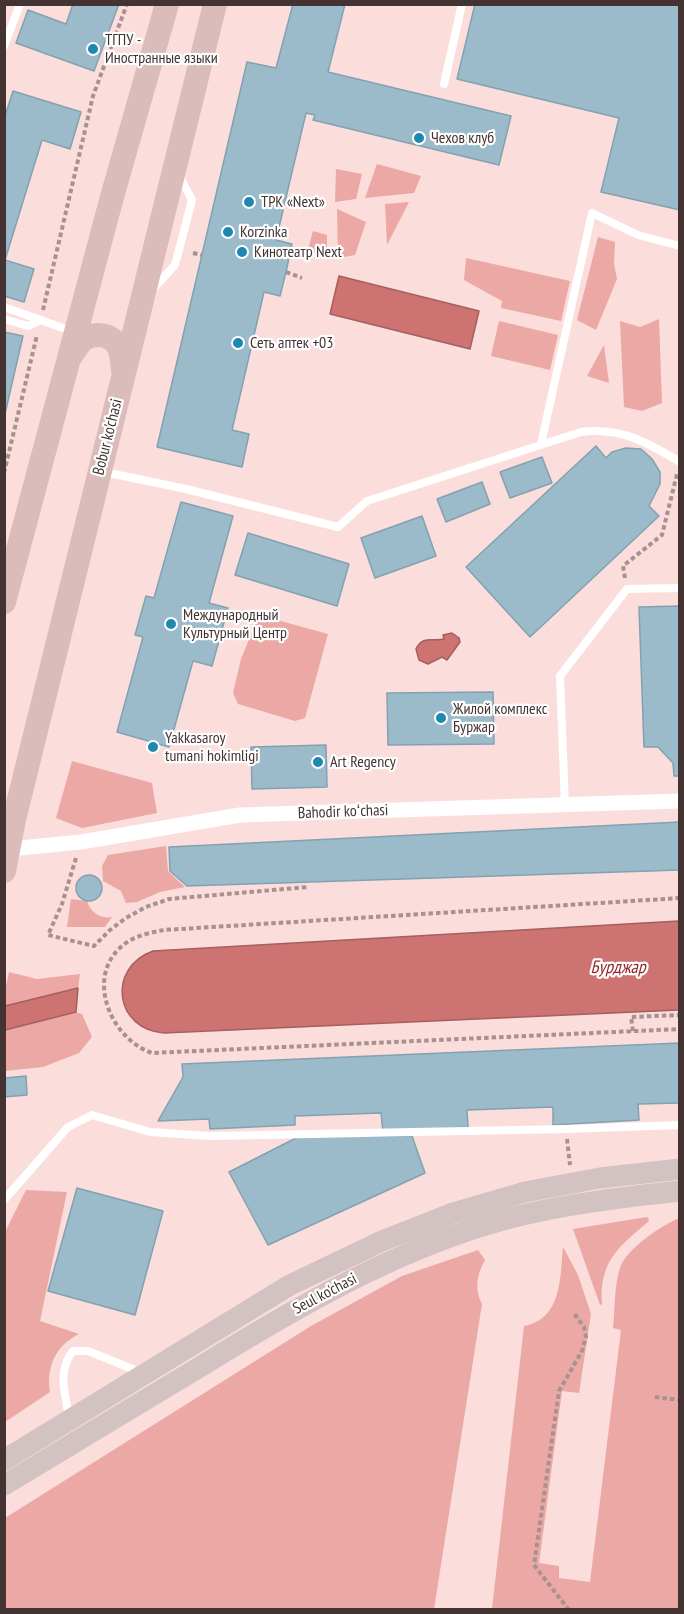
<!DOCTYPE html>
<html>
<head>
<meta charset="utf-8">
<style>
  body { margin:0 }
  #map { position:relative; width:684px; height:1614px; overflow:hidden; background:#fbdddb; font-family:"PT Sans Narrow",sans-serif }
  canvas { display:block }
  .frame { position:absolute; inset:0; border:6px solid #433433; pointer-events:none }
</style>
</head>
<body>
<div id="map">
<canvas width="684" height="1614"></canvas>
<div class="frame"></div>
</div>
<script>
const g = document.querySelector('canvas').getContext('2d');
g.lineJoin = 'round';
function paint(path, color) { g.fillStyle = color; g.fill(path, 'evenodd'); }
function stroke(path, color, width, dash) { g.strokeStyle = color; g.lineWidth = width; g.lineCap = dash ? 'butt' : 'round'; g.setLineDash(dash || []); g.stroke(path); }
function label(font, color, halo, rows, align = 'center') {
  g.font = font + ' "PT Sans Narrow",sans-serif'; g.lineWidth = 4.5; g.setLineDash([]); g.textBaseline = 'middle'; g.strokeStyle = halo; g.fillStyle = color; for (const [text, x, y, turn = 0] of rows) {
    g.save(); g.translate(x, y); g.rotate((+turn || 0) * Math.PI / 180); g.textAlign = isNaN(turn) ? turn : align; if (halo) g.strokeText(text, 0, 0); g.fillText(text, 0, 0); g.restore();
  }
}
paint(new Path2D(`
  M377,164L421,176L414,193L365,198Z
  M336,169L362,174L356,199L335,202Z
  M409,202L387,245L385,204Z
  M337,209L366,222L355,255L338,258Z
  M313,231L327,235V256L307,253Z
  M598,237L615,242L614,264L617,279L596,330L577,320Z
  M466,258L570,281L561,321L501,308L502,301L464,280Z
  M659,319L662,403L642,411L624,407L620,321L640,327Z
  M499,321L558,335L550,370L491,356Z
  M604,345L609,383L587,376Z
  M259,615L328,634L305,718L295,721L238,704L233,693L241,659Z
  M72,761L152,783L157,813L82,828L56,818Z
  M166,846L168,871L185,887L160,892L137,902L126,903L121,891L103,881L102,866L108,855Z
  M71,899L87,901C91,913 100,919 112,917L105,927H67Z
  M9,972L37,979L80,974L78,988L5,1006V991Z
  M76,1012L82,1014L92,1037L79,1053L43,1067L5,1071L4,1030Z
  M26,1190L67,1192L40,1321L79,1334C56,1345 46,1367 50,1392L5,1422V1232Z
  M647,1217L649,1219L648,1222C618,1247 599,1262 602,1304L600,1305L573,1229Z
  M679,1218V1609H492L524,1326C562,1319 560,1278 563,1247L578,1275L591,1314L579,1393L562,1391L539,1563L559,1566V1578L590,1582L621,1330L613,1328C615,1309 614,1286 620,1268C626,1249 661,1226 679,1218Z
  M478,1250L485,1260C477,1274 474,1289 482,1304L434,1609H5V1518L311,1326L402,1276Z`), '#eba8a5');
const water = new Path2D(`
  M339,276L479,311L470,349L330,314Z
  M452,633L459,638L460,642L447,660L442,657L428,664L419,660L416,649C423,635 432,642 444,639L443,635Z
  M679,921V1010L164,1033C115,1030 106,968 153,951Z
  M78,988L76,1012L5,1030V1006Z`);
paint(water, '#cd7371');
stroke(water, '#a4605e', 1.5);
const building = new Path2D(`
  M73,4H119L94,71L16,43L28,10L66,24Z
  M293,4H345L328,72L511,116L499,165L313,120L315,115L306,113L276,240L292,244L286,272L280,296L264,292L232,430L249,434L242,467L157,447L247,62L276,68Z
  M475,4H680V210L601,192L619,118L457,79Z
  M13,91L81,112L70,149L42,140L5,260L34,269L24,302L4,296V119Z
  M4,332L23,336L4,418Z
  M596,446L606,458L612,452L626,448L641,449L652,459L660,472V484L649,506L659,516L530,637L466,567Z
  M542,457L552,483L510,498L500,472Z
  M482,482L490,504L446,522L437,499Z
  M181,502L233,516L209,603L228,608L212,666L193,661L169,747L117,732L143,637L135,635L146,596L154,598Z
  M422,516L436,556L375,578L361,538Z
  M248,533L349,564L337,606L235,575Z
  M680,606V776H674L673,763L658,747H644L639,607Z
  M493,692L494,744L388,745L387,693Z
  M326,745L327,787L252,789L251,747Z
  M680,822V870L187,886L170,871L169,847Z
  M76 888a13 13 0 1 1 26 0a13 13 0 1 1-26 0Z
  M680,1043V1103L638,1104L639,1120L553,1125V1107L467,1110L468,1127L383,1132L381,1113L295,1116V1125L210,1129L209,1119L158,1121L183,1077L182,1064Z
  M26,1076L27,1095L4,1097V1078Z
  M300,1136H412L425,1173L268,1245L229,1172Z
  M77,1188L163,1211L135,1315L48,1291Z`);
paint(building, '#9bbbcb');
stroke(building, '#82a1b1', 1.5);
stroke(new Path2D(`
  M193,253L202,255
  M286,272L302,278
  M43,310L93,96L127,4
  M4,473L37,335
  M625,578L623,566L662,535L677,474
  M76,858L62,904L48,935L94,946L110,930L126,918L146,907L169,899L308,887
  M680,898L164,930C153,932 139,935 129,941C82,970 108,1038 152,1053L680,1029
  M633,1031L631,1017L680,1015
  M567,1139L570,1165
  M655,1397L680,1400
  M569,1610L534,1565L559,1391L582,1351L586,1337L584,1327L573,1312`), '#a8918f', 4, [4.5, 3]);
stroke(new Path2D(`
  M4,46L20,4
  M444,84L462,4
  M152,290L175,265L192,200L179,175
  M4,307L74,332
  M4,319L28,326L41,320
  M541,444L592,213L638,235L680,246
  M104,472L186,489L338,527L367,501L581,432C620,427 647,442 680,462
  M565,806L560,676L627,589L680,588
  M4,1200L68,1127L92,1115L150,1132L210,1136L567,1129L680,1125
  M69,1417C65,1393 57,1371 73,1351H88L140,1372`), '#fff', 8);
stroke(new Path2D(`
  M9,849L81,842L240,815L680,801`), '#fff', 15);
stroke(new Path2D(`
  M4,1460L290,1285L382,1241L453,1213L525,1192L600,1178L680,1169
  M4,1485C71,1445 137,1405 203,1365C286,1314 369,1265 461,1233C531,1208 606,1199 680,1191`), '#d2c2c1', 21);
stroke(new Path2D(`
  M71,356C75,351 78,344 83,340C92,333 107,333 115,342C122,349 122,361 123,370
  M4,602L112,197L167,4
  M4,871L14,820L215,4`), '#dabcbb', 24);
for (const [x, y, r, color] of [
  [93,49,6,"#1f88b0"],
  [419,138,6,"#1f88b0"],
  [249,202,6,"#1f88b0"],
  [228,232,6,"#1f88b0"],
  [242,252,6,"#1f88b0"],
  [238,343,6,"#1f88b0"],
  [171,624,6,"#1f88b0"],
  [441,718,6,"#1f88b0"],
  [153,747,6,"#1f88b0"],
  [318,762,6,"#1f88b0"]
]) { const dot = new Path2D(); dot.arc(x, y, r, 0, 2 * Math.PI); g.fillStyle = color; g.fill(dot); stroke(dot, '#fff', 2); }
label('16px', '#433433', '#fff', [
  ["ТГПУ -",105,40],
  ["Иностранные языки",105,58],
  ["Чехов клуб",431,138],
  ["ТРК «Next»",261,202],
  ["Korzinka",240,232],
  ["Кинотеатр Next",254,252],
  ["Сеть аптек +03",250,343],
  ["Международный",183,615],
  ["Культурный Центр",183,633],
  ["Жилой комплекс",453,709],
  ["Буржар",453,727],
  ["Yakkasaroy",165,738],
  ["tumani hokimligi",165,756],
  ["Art Regency",330,762]
], 'left');
label('16px', '#433433', '#fff', [
  ["Bobur ko'chasi",108,437,-76],
  ["Bahodir koʻchasi",343,812,-2],
  ["Seul ko'chasi",325,1294,-28]
]);
label('italic 18px', '#95282e', '#fff', [
  ["Бурджар",618,968]
]);
</script>
</body>
</html>
